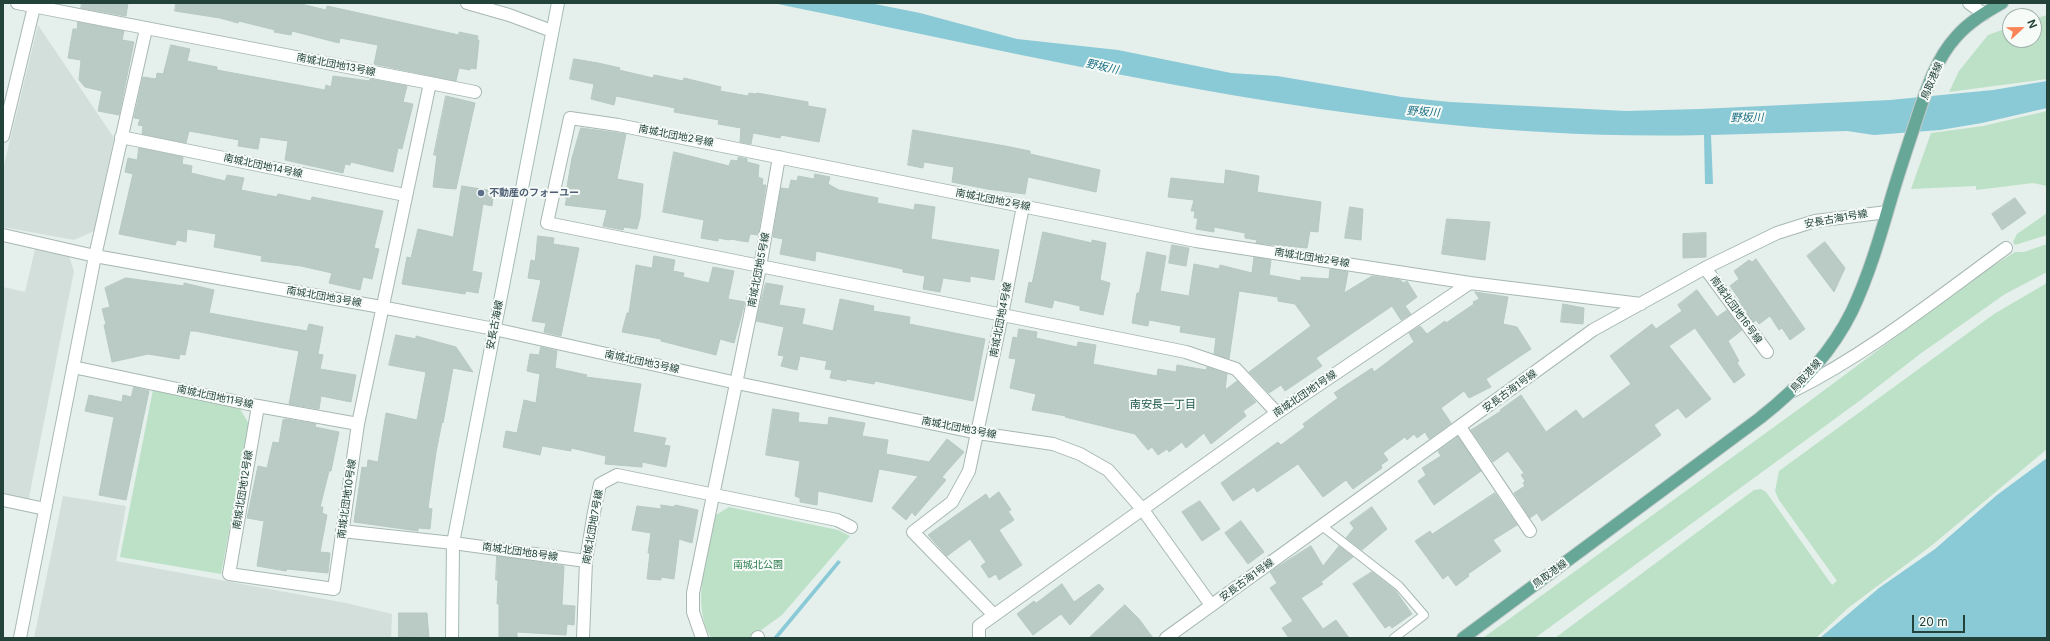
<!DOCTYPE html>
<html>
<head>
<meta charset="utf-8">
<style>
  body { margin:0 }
  #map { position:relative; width:2050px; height:641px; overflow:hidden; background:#e5efeb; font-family:Inter,sans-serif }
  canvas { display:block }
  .frame { position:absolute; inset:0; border:4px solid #22423a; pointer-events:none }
  .north { position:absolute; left:2002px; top:8px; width:40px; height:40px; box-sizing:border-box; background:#f6fbf8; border:1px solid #a1b1ac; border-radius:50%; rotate:68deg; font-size:11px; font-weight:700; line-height:16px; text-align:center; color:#22423a }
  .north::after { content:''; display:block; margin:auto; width:14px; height:18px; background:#fa8458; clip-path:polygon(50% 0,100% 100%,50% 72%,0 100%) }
  .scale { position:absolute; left:1912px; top:615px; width:53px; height:18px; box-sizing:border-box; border:2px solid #22423a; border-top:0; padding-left:5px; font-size:12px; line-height:14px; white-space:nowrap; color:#22423a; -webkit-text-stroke:3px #f6fbf8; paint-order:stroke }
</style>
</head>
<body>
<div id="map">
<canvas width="2050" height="641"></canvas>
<div class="frame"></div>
<div class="north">N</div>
<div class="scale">20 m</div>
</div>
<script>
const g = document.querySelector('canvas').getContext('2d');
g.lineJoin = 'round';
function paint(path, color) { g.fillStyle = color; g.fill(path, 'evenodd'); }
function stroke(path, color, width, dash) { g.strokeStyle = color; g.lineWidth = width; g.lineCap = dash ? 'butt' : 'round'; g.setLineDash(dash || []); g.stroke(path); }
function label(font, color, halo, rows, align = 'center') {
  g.font = font + ' Inter,"Noto Sans JP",sans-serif'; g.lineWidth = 4; g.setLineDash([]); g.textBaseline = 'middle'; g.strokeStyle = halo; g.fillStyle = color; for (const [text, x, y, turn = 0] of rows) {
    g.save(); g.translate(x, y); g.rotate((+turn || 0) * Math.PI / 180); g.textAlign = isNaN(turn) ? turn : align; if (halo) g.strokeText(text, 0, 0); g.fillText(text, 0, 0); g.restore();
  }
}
paint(new Path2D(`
  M38,25L114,138L94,231L74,240L3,227V169Z
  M35,249L69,256L74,271L28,502L3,496V287L25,292Z
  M63,496L126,506L116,561L346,603L392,614L391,638H34Z`), '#d3dfda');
paint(new Path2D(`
  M2047,15V79L1949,92L1959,71L1988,35L2010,27V40H2034V19Z
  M2047,111V186L2033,183L1976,190V186L1911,189L1931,133L1983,126Z
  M2047,213V235L2015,245L2013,242L2017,234Z
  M2047,244V272L2005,294L1920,354L1862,399L1535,638H1483L1803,406L1976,277L2015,252H2024Z
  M2047,283V449L1931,546L1848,608L1816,638H1555L1754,490L1761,489L1766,492L1832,585L1837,581L1779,500L1775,491L1779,471L1994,314Z
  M153,390L240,409L249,424L221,574L120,557Z
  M729,507L838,530L850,536L782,615L750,638H711C690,602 708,553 716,515Z`), '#bde1c7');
paint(new Path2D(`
  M773,3H870L920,13L1017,39L1118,50L1231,73L1277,76L1402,97L1450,102L1626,111L1700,109L1890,100L1993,90L2047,81V108L1982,123L1940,130L1874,135L1847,131L1711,135L1713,184H1705L1704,135C1389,143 1080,66 773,3Z
  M2047,458V638H1820L1879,588L1935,549L1997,495Z
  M838,560L841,562L778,638H773Z`), '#8ac9d6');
const building = new Path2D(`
  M82,3H128L126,16L81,8Z
  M176,3H297L326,10L327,6L459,35V32L478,36L477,40H479L476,69L470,68V70L459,68L456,81L374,64L378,45L340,38L339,43L292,31L291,35L274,32L275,30L239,21L238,23L220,18L175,11Z
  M78,22L124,31L122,40L134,42L119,115L98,111L102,91L85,87L79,80L81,60L68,58L73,29H77Z
  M171,45L190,49L187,61L217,67V70L325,90L326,85L331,87L333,76L370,81V79L407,86L403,102L413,104L402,149L398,148L393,172L351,162L350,165L345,164L343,173L285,160L288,141L260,137L258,149L238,146L239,140L189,131L186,143L142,134L143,126L138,125L140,119L134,118L143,77L156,79L157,73L163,74Z
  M574,59L598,63L620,68L619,70L653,78L654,75L683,81L684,78L721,87L720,91L748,96L749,93L756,94L757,93L808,102V106L826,109L819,142L781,135L780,138L753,133L751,144L740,142L741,128L718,124L719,120L674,112L675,108L616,96L614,105L591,99L594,84L570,79Z
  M446,96L475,103L456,189L433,187L437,155H434Z
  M581,128L626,134L617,179L643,184L640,218L637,229L624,227L623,230L603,226L607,210L565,205L567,198H565L572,158Z
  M913,130L1005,146L1030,151V154L1100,170L1096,192L1028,177L1025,194L987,189L952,182L954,167L924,162L923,168L908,165Z
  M139,148L183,157L182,164L192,166L191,173L225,181L227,175L244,178L241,190L277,197L278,194L311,201L312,197L383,211L374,248L379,249L372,279L363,277L360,290L329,283L332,273L301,266L261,261L262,256L214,247L216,234L187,229L186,242L177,240L175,245L119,234L133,174L125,172L128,158L137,160Z
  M674,152L729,166L731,160L738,161V157L747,159V162L759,165L758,177L763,179L762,185H766L758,235L750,234L748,242L730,239L729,240L718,238V241L701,238L704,220L663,212Z
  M1226,170L1259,176L1257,192L1321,202L1318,232L1310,231L1307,248L1256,243L1257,240L1245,238V233L1214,227V232L1196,229L1198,218H1194L1195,211H1191L1194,200L1168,197L1171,178L1224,184Z
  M815,174L830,177L828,184L839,190L878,198L877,203L914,210L915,204L935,207L931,239L999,250L994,280L970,276V282L943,278L940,292L923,289L925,276L903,272V269L816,251L815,261L780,254L783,239L773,237L781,188L789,189L791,180L797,181L798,176L814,179Z
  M462,186L494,191L492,206L483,204L472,271L482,273L478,293L466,291L465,294L402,284L407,257L411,258L418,229L453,237Z
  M2015,198L2026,213L2002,230L1992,214Z
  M1350,207L1363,209L1361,240L1345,238Z
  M1447,219L1490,222L1485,260L1442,254Z
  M1043,232L1092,243V240L1106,243L1100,280L1110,283L1103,315L1080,310V306L1054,300L1052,308L1025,302L1029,282L1032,283Z
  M1706,233V257L1683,258V234Z
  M538,236L554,238L553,244L579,248L561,336L544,332L546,323L532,321L541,280L528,278L531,260L535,261Z
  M1825,242L1845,268L1834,292L1807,256Z
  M1172,245L1189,248L1186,266L1169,263Z
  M1147,252L1166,256L1160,291L1189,296L1194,264L1219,269L1220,265L1252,273L1254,257L1271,260L1269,275L1301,281V277L1329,279L1330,269L1348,272L1344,293L1372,276L1400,280L1404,283L1407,281L1417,297L1405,306L1411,314L1401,320L1392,306L1316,358L1322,366L1285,391L1281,385L1269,393L1249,372L1311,326L1295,304L1278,301V297L1239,291L1229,359L1214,354L1216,338L1180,332L1181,326L1149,320L1148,326L1132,323L1137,293H1139Z
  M654,256L675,260L673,271L684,273L683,277L709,283L713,267L734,271L728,299L745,302L734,343L720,339L716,355L661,341V339L622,332L627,313H629L636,265L652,268Z
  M1756,259L1805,329L1790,340L1782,328L1779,330L1770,316L1759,324L1756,320L1754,322L1739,301L1740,300L1730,286L1739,279L1734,271L1749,260L1752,262Z
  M126,278L184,286V283L214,290L209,313L307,331L309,324L323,327L318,354L323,355L320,369L356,375L351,402L321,396L319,409L289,404L299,351L195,331H190L185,355L180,354L179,359L148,354L112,362L104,325L106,324L102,309L110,307L105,288Z
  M766,283L783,286L779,305L805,309L802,324L833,331L840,299L874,306L873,311L910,317L909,324L985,339L973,401L875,381L874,384L847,379L846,381L830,378L832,370L825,369L827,361L800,356L797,370L781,366L784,356L778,355L784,327L756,321Z
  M1697,290L1717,317L1727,310L1742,330L1728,341L1739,361L1737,363L1745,375L1734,383L1695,328L1669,346L1711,399L1686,418L1678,408L1654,425L1661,435L1542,521L1537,513L1530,518L1514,493L1525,486L1523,483L1525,481L1521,475L1524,473L1508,451L1493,462L1471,430L1501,411L1500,410L1521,395L1546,432L1576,410L1583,419L1631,384L1610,356L1652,324L1656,329L1682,311L1678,305Z
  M1475,292L1508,297L1503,324L1517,327L1531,349L1486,379L1491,387L1469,398L1464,391L1441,408L1451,423L1429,439L1425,432L1417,438L1414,434L1407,440L1405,437L1383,453L1388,460L1381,465L1382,468L1353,489L1346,480L1323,497L1298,464L1257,492L1254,487L1233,501L1221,483L1278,442L1281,445L1305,427L1303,424L1338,398L1334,393L1372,368L1374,372L1414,342L1409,333L1420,326L1427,334L1445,321L1446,323L1474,304L1473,302L1479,299Z
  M1563,304L1584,308L1583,324L1561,322Z
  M1019,329L1037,332L1036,338L1077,347L1078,342L1096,345L1093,364L1157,376L1158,369L1176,372L1177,365L1206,370L1207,367L1227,374L1225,390L1237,381L1256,402L1243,411L1246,416L1211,444L1204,433L1186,448L1182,442L1169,452L1167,449L1158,455L1152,447L1148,450L1135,434L1065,417L1066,416L1032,410L1036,394L1010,388L1016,359L1009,358L1013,337L1017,338Z
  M396,335L416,339V336L456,347L473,372L453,368L443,423L442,422L436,452L428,508L432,509L430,529L418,528V531L354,522L362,467L367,468L368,460L378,462L386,413L417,420L426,372L389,365Z
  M541,347L557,351L555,368L587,375L586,377L641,384L633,432L666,438L664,445L670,446L666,467L642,462V467L605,464L606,456L571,448V451L542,446L540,455L503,447L506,431L517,433L524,400L536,403L540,374L527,371L530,354L539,355Z
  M134,387L149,391L126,500L99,495L114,417L85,411L89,395L122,402L123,395L131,397Z
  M773,409L799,413L798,422L828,425L829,417L865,423L862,436L888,440L886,454L929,462L947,439L964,452L942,477L946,480L915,516L912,512L906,520L892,508L918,476L879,469L872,502L818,491L817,505L800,502V498L795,496L800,461L766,455Z
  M286,419L316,424L315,427L339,432L331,471H329L320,507H323L322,513L327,515L320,552L330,553L328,573L287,569L286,571L257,566L264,521L247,518L258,466L267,468L273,442L279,443L283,420Z
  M1458,437L1481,471L1434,505L1418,481L1426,475L1422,468L1441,456L1438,451Z
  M999,492L1011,510L1008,511L1014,520L999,530L1022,565L999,580L996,574L989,578L981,566L986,562L970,539L947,556L928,535L986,494L989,499Z
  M1495,493L1517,525L1493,540L1501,551L1468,574L1469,576L1456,586L1448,575L1443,579L1415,541L1430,531L1432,534Z
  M1200,501L1220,529L1202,541L1182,512Z
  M661,505L674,507L675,505L698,510L692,543L679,539L674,579L661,577V580L647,579L650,553H648L651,533L632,530L637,506L661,509Z
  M1372,507L1387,529L1362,550L1346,538L1354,528L1350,523Z
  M1241,521L1264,552L1248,564L1225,533Z
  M1311,546L1323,566L1339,546L1353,557L1321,582L1323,584L1301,598L1323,629L1336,620L1349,638H1289L1282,628L1293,621L1270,588L1277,583L1270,572Z
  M497,556L564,566L562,605L575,606L574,625L567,624L566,635L517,632V638H499V604H497L498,580H496Z
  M1372,572L1395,590L1412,614L1392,628L1390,625L1385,628L1353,584Z
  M1062,584L1074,602L1099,584L1104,589L1070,625L1061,614L1033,635L1017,614L1034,601L1036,603Z
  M1125,605L1139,619L1153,638H1089Z
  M399,613H427L429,638L399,637Z`);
paint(building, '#bacac4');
stroke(building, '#b6c9c2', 1);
const lane = new Path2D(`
  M1322,526L1399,586L1424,615L1394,638`);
const street = new Path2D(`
  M17,3L430,83L358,424L334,589L229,574L258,406
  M467,3L509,15L552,31
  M430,83L475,92
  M3,136L34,7
  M121,137L405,195
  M3,235L95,256L381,307L494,329L737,383L978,433L1053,444L1080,454L1108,470L1143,510L1211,605
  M1705,268L1767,352
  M73,367L258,406L358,424
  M1793,391C1869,353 1937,298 2006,248
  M1277,413L1236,369L1186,352L547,223L570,118L618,125L1196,241L1470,283L1641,304
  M1460,427L1530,531
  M3,500L45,509
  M342,531L453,543L586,561
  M994,615L913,532L952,502L969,471L1002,315L1023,206
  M20,638L95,256L146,29
  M583,638L586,561L594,512L600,484L617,475L837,520L851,527
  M702,638L693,612V593L760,267L779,157
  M757,638L758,637
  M979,638V626L1277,413L1470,283
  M1166,638L1593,330L1705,268L1777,233L1815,221L1887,212`);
const secondary = new Path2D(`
  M1969,3L1984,14
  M452,638L453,543L558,3`);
const primary = new Path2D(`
  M1463,638L1760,418C1797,389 1831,354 1852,311C1869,275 1880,237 1891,199C1898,175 1906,151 1914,127C1924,97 1934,61 1956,37C1969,22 1986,12 2002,3`);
stroke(lane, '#a7b8b2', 10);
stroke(street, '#a7b8b2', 14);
stroke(secondary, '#a2bbb3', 14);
stroke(primary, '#c1cac8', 14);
stroke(lane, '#fff', 8);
stroke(street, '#fff', 12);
stroke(secondary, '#fff', 12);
stroke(primary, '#67a798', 12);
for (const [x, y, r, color] of [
  [481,193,4,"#5c6f8a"]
]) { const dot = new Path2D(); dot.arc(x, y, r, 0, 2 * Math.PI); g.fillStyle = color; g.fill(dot); stroke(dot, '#f6fbf8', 1.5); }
label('10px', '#22423a', '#f6fbf8', [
  ["南城北団地13号線",336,65,11],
  ["鳥取港線",1932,81,-67],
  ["南城北団地2号線",676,136,11],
  ["南城北団地14号線",263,166,12],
  ["南城北団地2号線",993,200,11],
  ["安長古海1号線",1836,219,-10],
  ["南城北団地2号線",1312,258,9],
  ["南城北団地5号線",759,270,-79],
  ["南城北団地3号線",324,297,10],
  ["南城北団地16号線",1736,310,54],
  ["南城北団地4号線",1001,320,-79],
  ["安長古海線",495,325,-79],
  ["南城北団地3号線",642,362,12],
  ["鳥取港線",1806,376,-48],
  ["安長古海1号線",1510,391,-36],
  ["南城北団地1号線",1305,394,-34],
  ["南城北団地11号線",215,397,12],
  ["南城北団地3号線",959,428,11],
  ["南城北団地12号線",243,490,-81],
  ["南城北団地10号線",347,499,-82],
  ["南城北団地7号線",593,527,-80],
  ["南城北団地8号線",520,552,8],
  ["鳥取港線",1550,574,-36],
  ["安長古海1号線",1247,580,-36]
]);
label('bold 10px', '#4e5e75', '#f6fbf8', [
  ["不動産のフォーユー",489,193]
], 'left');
label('10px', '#2a7c4c', '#f6fbf8', [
  ["南城北公園",758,565]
]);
label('italic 11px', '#186e83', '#f6fbf8', [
  ["野坂川",1102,67,12],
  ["野坂川",1423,112,4],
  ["野坂川",1747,118,-1]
]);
label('11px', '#1c564a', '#f6fbf8', [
  ["南安長一丁目",1163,405]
]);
</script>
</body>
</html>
